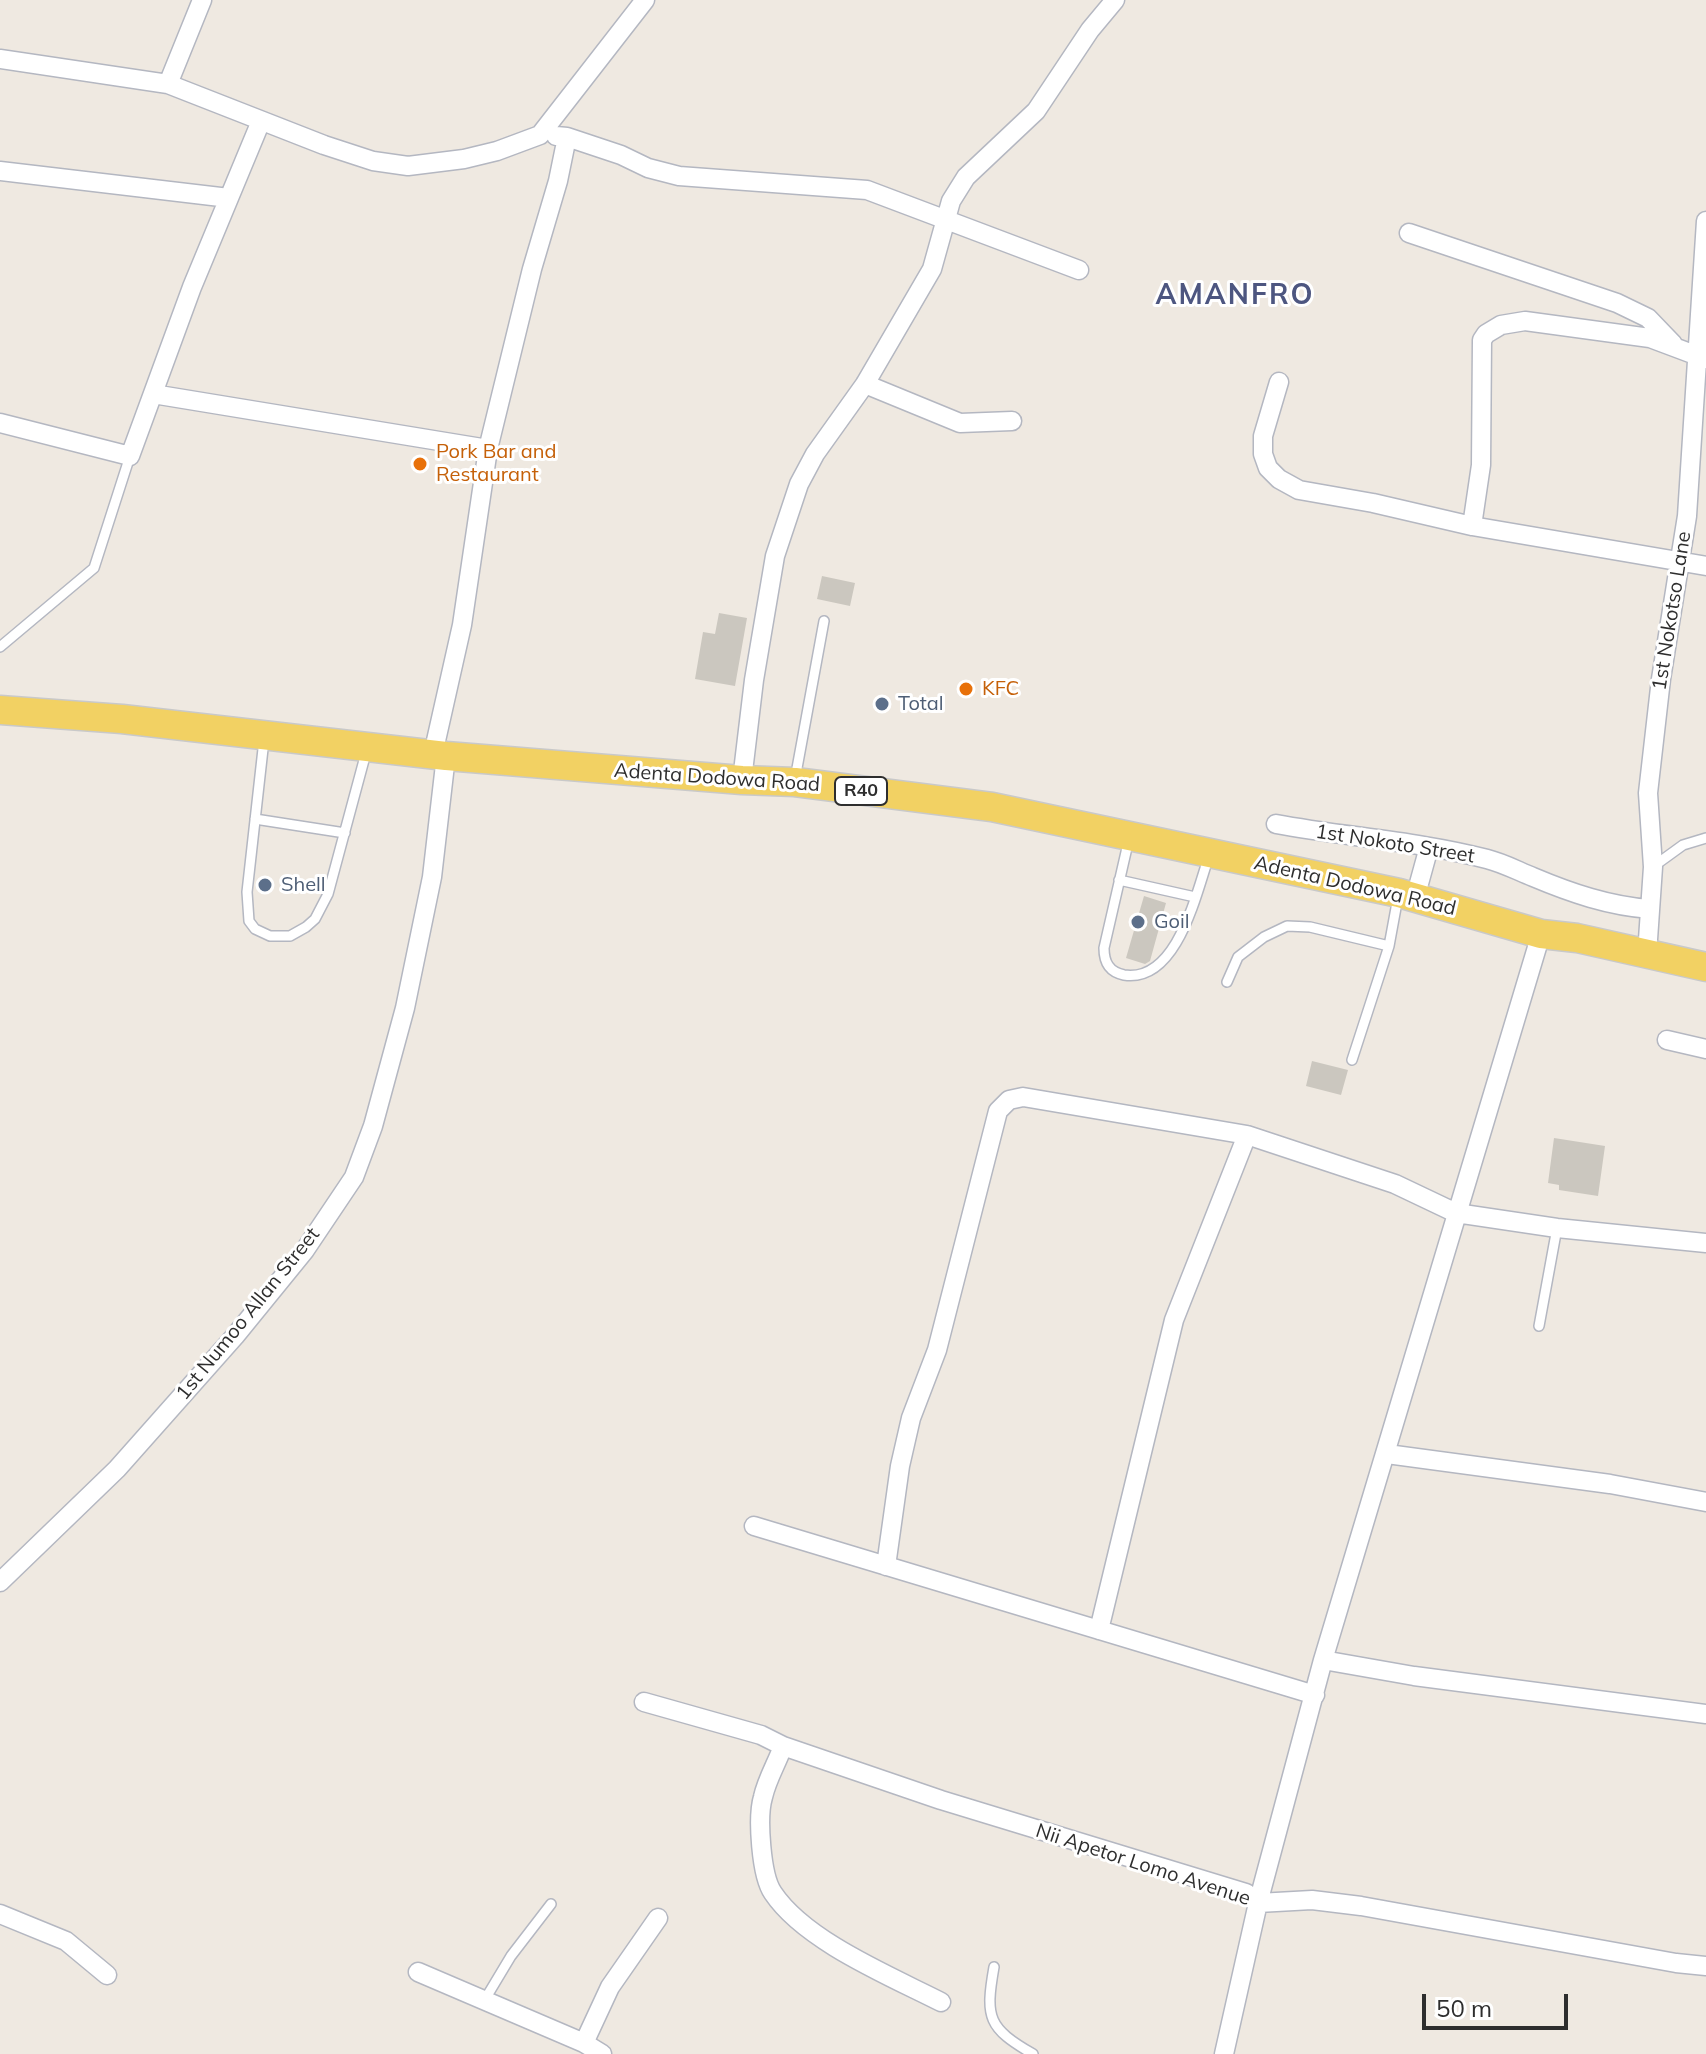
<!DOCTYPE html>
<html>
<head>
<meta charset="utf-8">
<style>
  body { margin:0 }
  #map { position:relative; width:1706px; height:2054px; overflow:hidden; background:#efe9e1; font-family:Mulish,sans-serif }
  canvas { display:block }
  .scale { position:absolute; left:1422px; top:1994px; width:146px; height:36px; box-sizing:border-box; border:4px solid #2e2e2e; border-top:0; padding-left:10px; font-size:24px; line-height:28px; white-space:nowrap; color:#2e2e2e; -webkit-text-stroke:6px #fff; paint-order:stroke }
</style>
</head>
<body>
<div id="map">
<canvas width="1706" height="2054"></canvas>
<div class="scale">50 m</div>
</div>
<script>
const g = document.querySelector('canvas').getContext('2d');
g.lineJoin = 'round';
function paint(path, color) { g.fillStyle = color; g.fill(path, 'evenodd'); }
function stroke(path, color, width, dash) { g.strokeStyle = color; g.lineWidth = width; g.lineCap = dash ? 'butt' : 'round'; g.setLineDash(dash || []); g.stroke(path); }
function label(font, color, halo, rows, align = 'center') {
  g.font = font + ' Mulish,sans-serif'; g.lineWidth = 6; g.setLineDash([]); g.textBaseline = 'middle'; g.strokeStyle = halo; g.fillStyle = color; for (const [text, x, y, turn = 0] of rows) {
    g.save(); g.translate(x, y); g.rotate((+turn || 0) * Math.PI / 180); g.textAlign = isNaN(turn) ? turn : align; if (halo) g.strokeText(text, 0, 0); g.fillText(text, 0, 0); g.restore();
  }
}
paint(new Path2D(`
  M822,576L855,583L850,606L817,599Z
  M719,613L747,618L735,686L695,679L703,632L715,634Z
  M1144,896L1166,903L1150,961L1145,964L1126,958Z
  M1312,1061L1348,1070L1341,1095L1306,1086Z
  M1554,1138L1605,1146L1598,1196L1559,1190V1185L1548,1183Z`), '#cbc7bf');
const service = new Path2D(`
  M0,647L94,568L130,456
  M264,740L247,892L249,921L255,929L270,936H290L306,927L315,919L328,894L367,749
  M795,779L824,621
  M255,819L345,833
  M1129,839L1104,948C1104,962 1109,972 1124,975C1177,983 1196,894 1209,856
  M1654,866L1683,845L1706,838
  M1119,880L1195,897
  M1227,982L1238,957L1264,937L1287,926L1310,927L1389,946
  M1352,1060L1389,946L1398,897
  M1539,1326L1557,1228
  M994,1967C985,2018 988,2028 1033,2054
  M484,2001L511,1956L551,1904`);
const minor = new Path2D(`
  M0,59L168,84L324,145L373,161L408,166L464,159L497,151L540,135L645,0
  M168,84L202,0
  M556,136L567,137L621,155L648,168L679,176L867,190L1079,270
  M0,171L229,198
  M1409,233L1617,303L1648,318L1673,344
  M1279,382L1263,436V454L1268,468L1279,479L1299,490L1373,503L1472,526L1706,566
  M865,384L960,423L1012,421
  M153,394L488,449
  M0,423L130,456L192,287L261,121
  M1472,526L1481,465L1482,340L1486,334L1501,325L1525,321L1650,338L1706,359
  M433,754L462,625L488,449L532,269L558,181L567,137
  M742,780L754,680L775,556L799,484L815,454L865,384L932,269L951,201L966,177L1036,111L1090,30L1115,0
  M1276,824C1346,837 1418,841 1487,859C1503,863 1518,871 1533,877C1571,893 1609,906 1650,909
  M1415,898L1429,847
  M1647,954L1653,867L1648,793L1661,679L1687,516L1706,221
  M1667,1040L1706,1049
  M1387,1454L1610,1484L1706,1502
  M754,1526L1315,1695
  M886,1566L900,1466L911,1418L937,1350L998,1111L1009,1100L1023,1097L1247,1135
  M0,1582L117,1469L235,1336L305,1250L354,1177L373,1126L405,1008L432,877L446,756
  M1099,1630L1174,1320L1247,1135L1395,1184L1456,1213L1557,1228L1706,1243
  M1323,1660L1414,1676L1706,1714
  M644,1702L761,1735L783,1746L941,1800L1246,1893L1258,1903L1312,1900L1361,1906L1676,1963L1706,1966
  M783,1746C777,1763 767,1779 763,1797C757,1817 761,1876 773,1893C805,1941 890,1976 941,2002
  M0,1914L66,1941L107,1975
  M418,1972L584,2043L602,2054
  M584,2043L610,1987L658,1918
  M1224,2054L1258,1903L1323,1660L1541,934`);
const primary = new Path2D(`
  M0,710L122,719L446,756L742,780L795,782L992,807L1399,893L1541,934L1577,938L1706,967`);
stroke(service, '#b4b7c1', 12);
stroke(minor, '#b4b7c1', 21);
stroke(primary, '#c9c9c9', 31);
stroke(service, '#fff', 9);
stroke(minor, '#fff', 18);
stroke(primary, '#f2d163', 28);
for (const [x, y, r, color] of [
  [420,464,8,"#e8710a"],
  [966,689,8,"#e8710a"],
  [882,704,8,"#5c6f8a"],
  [265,885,8,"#5c6f8a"],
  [1138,922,8,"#5c6f8a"]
]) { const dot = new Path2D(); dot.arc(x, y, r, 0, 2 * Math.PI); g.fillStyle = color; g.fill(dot); stroke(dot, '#fff', 3); }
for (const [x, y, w] of [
  [861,791,52]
]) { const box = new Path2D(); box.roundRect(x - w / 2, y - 14, w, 28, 6); g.fillStyle = '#fff'; g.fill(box); stroke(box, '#2e2e2e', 2); }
label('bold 18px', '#2e2e2e', null, [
  ["R40",861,791]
]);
label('20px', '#c56008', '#fff', [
  ["Pork Bar and",436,452],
  ["Restaurant",436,475],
  ["KFC",982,689]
], 'left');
label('20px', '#2e2e2e', '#fff', [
  ["1st Nokotso Lane",1672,611,-81],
  ["Adenta Dodowa Road",717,778,4],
  ["1st Nokoto Street",1395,844,9],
  ["Adenta Dodowa Road",1355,886,13],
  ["1st Numoo Allan Street",248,1314,-51],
  ["Nii Apetor Lomo Avenue",1143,1865,18]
]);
label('20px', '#4e5e75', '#fff', [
  ["Total",898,704],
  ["Shell",281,885],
  ["Goil",1154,922]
], 'left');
g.letterSpacing = '2px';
label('bold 28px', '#4d5680', '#fff', [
  ["AMANFRO",1235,296]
]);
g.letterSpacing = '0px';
</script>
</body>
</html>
